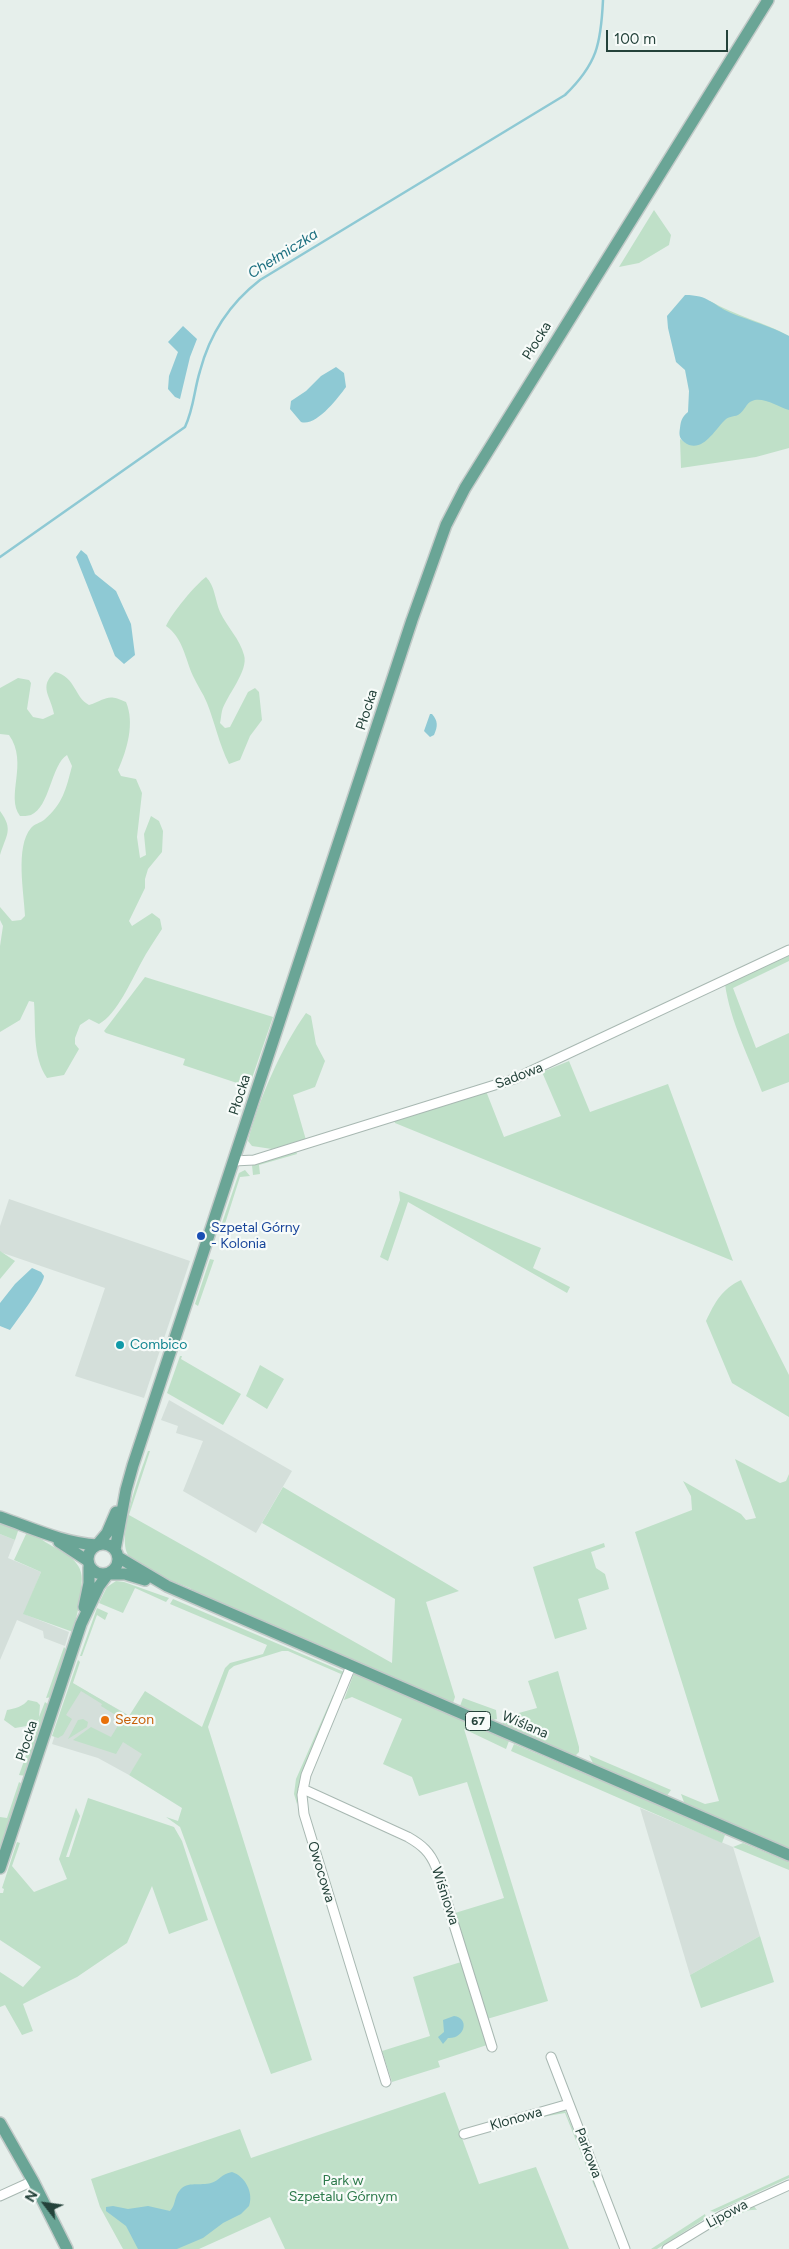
<!DOCTYPE html>
<html>
<head>
<meta charset="utf-8">
<style>
  body { margin:0 }
  #map { position:relative; width:789px; height:2249px; overflow:hidden; background:#e6efeb; font-family:Figtree,sans-serif }
  canvas { display:block }
  .north { position:absolute; left:20px; top:2179px; width:50px; height:50px; -webkit-text-stroke:4px #f7fbf9; paint-order:stroke; rotate:300deg; font-size:14px; font-weight:700; line-height:20px; text-align:center; color:#24423a }
  .north::after { content:''; display:block; margin:auto; width:18px; height:22px; background:#24423a; clip-path:polygon(50% 0,100% 100%,50% 72%,0 100%) }
  .scale { position:absolute; left:606px; top:30px; width:122px; height:22px; box-sizing:border-box; border:2px solid #24423a; border-top:0; padding-left:6px; font-size:15px; line-height:18px; white-space:nowrap; color:#24423a; -webkit-text-stroke:4px #f7fbf9; paint-order:stroke }
</style>
</head>
<body>
<div id="map">
<canvas width="789" height="2249"></canvas>
<div class="north">N</div>
<div class="scale">100 m</div>
</div>
<script>
const g = document.querySelector('canvas').getContext('2d');
g.lineJoin = 'round';
function paint(path, color) { g.fillStyle = color; g.fill(path, 'evenodd'); }
function stroke(path, color, width, dash) { g.strokeStyle = color; g.lineWidth = width; g.lineCap = dash ? 'butt' : 'round'; g.setLineDash(dash || []); g.stroke(path); }
function label(font, color, halo, rows, align = 'center') {
  g.font = font + ' Figtree,sans-serif'; g.lineWidth = 4.5; g.setLineDash([]); g.textBaseline = 'middle'; g.strokeStyle = halo; g.fillStyle = color; for (const [text, x, y, turn = 0] of rows) {
    g.save(); g.translate(x, y); g.rotate((+turn || 0) * Math.PI / 180); g.textAlign = isNaN(turn) ? turn : align; if (halo) g.strokeText(text, 0, 0); g.fillText(text, 0, 0); g.restore();
  }
}
paint(new Path2D(`
  M9,1199L190,1261L144,1398L75,1376L105,1288L0,1252V1226Z
  M169,1400L292,1471L256,1533L183,1491L203,1441L176,1433L178,1426L161,1420Z
  M0,1534L15,1540L8,1558L41,1572L24,1614L69,1632L65,1646L44,1638L43,1631L17,1620L0,1660Z
  M72,1683L130,1716L143,1754L129,1775L98,1758L52,1744Z
  M640,1808L733,1847L760,1936L690,1975Z`), '#d4dfda');
paint(new Path2D(`
  M654,210L671,235L669,245L639,263L619,267Z
  M710,301C736,316 764,322 789,336V448L756,457L681,468L680,439L686,443Z
  M206,577C215,586 215,600 220,612C227,627 240,639 244,655C249,671 226,696 222,711C221,715 221,719 220,723L225,728L230,727L248,692L255,688L259,692L262,720L250,736L240,760L229,764C219,744 215,723 207,703C203,693 197,685 193,676C185,658 183,638 166,626C172,613 195,585 206,577Z
  M55,672C76,677 74,697 89,705C107,699 107,693 126,702C135,723 127,750 118,770L121,776L136,779L142,793L137,837L140,858L146,855L144,834L151,816L159,821L163,831L162,852L148,869L145,879V888L129,921L132,926L152,913L160,919L162,929C155,940 147,951 141,963C131,981 117,1014 99,1024L89,1019L80,1025L75,1038V1044L79,1049L64,1075L47,1078C32,1056 36,1027 34,1002L29,1001L20,1020L0,1032V946L3,926L0,920V907L12,921L21,920L25,916C24,892 15,847 31,828C34,824 40,823 44,820C63,804 66,789 72,766L67,755C51,765 50,807 31,815C28,816 23,816 20,816C5,796 29,763 9,735L0,734V688L18,678L29,680L31,683L27,709L33,717L43,719L54,714C51,696 38,687 55,672Z
  M0,811C14,830 6,835 0,855Z
  M789,954V961L733,988L756,1048L789,1033V1082L762,1092C749,1057 730,1021 725,984Z
  M145,977L273,1017L249,1087L183,1065L185,1059L106,1033L104,1031Z
  M306,1013L311,1016L316,1044L325,1061L315,1087L293,1095L306,1140L272,1149L252,1146L248,1141C259,1099 281,1048 306,1013Z
  M569,1061L590,1112L668,1084L733,1261L395,1123L394,1120L486,1091L504,1137L561,1116L542,1072Z
  M296,1151L297,1154L259,1165L260,1174L253,1175L252,1165Z
  M245,1170L250,1176L240,1177L223,1230L221,1226L239,1173Z
  M399,1191L541,1248L533,1268L570,1287L567,1293L408,1202L388,1261L380,1257L400,1200Z
  M0,1251L15,1261L0,1279Z
  M210,1259L214,1260L198,1306L195,1304Z
  M741,1280L789,1375V1417L732,1383L706,1321C715,1302 722,1289 741,1280Z
  M180,1356H182L181,1359L241,1394L223,1425L167,1393Z
  M260,1365L284,1379L267,1409L246,1396Z
  M148,1451H150L129,1515L392,1663L395,1599L262,1523L283,1487L459,1591L426,1602L455,1697L453,1703L451,1704L198,1594L190,1588C170,1580 145,1572 130,1557C114,1541 141,1471 148,1451Z
  M735,1459L780,1483L786,1481L789,1474V1849L685,1805L681,1794L705,1804L719,1801L635,1532L692,1510L691,1496L683,1481L741,1514L746,1520L756,1518Z
  M0,1521L19,1528L15,1540L0,1534Z
  M27,1532C37,1535 43,1541 52,1546C69,1555 86,1564 81,1587L83,1588L73,1632L23,1614L41,1572L14,1560Z
  M604,1543L605,1547L591,1552L596,1568L605,1574L609,1589L578,1599L587,1629L555,1639L533,1567Z
  M116,1581L124,1582L169,1598L166,1602L135,1588L123,1613L99,1603L107,1587Z
  M173,1599L344,1672L342,1682L338,1684L341,1674L288,1651H282L234,1666L229,1670L208,1727L312,2060L271,2074L180,1827L166,1817L178,1821L182,1808L129,1775L142,1754L123,1742L116,1754L73,1740L91,1727L111,1737L122,1719L101,1706L102,1704L81,1691L66,1715L72,1719L63,1735L58,1738L52,1736L78,1660L80,1662L73,1683L129,1716L145,1691L202,1727L225,1668L230,1663L263,1654L267,1645L170,1604Z
  M97,1608L108,1613L105,1620L97,1615L82,1656H80Z
  M64,1647L67,1651L52,1697L46,1698Z
  M558,1671L579,1747V1752L574,1757L502,1726L504,1717L537,1708L528,1681Z
  M354,1673L509,1741L506,1749L464,1729L548,2001L487,2019L455,1913L504,1898L467,1782L419,1796L412,1777L383,1764L402,1719L352,1697L344,1700Z
  M333,1695L336,1696L300,1788L297,1804L294,1794L296,1779Z
  M463,1698L496,1710L497,1719L493,1720L460,1706Z
  M28,1700L37,1702L40,1705L39,1717L45,1702L49,1705L26,1776L19,1775L39,1719L30,1728L27,1726L15,1728L4,1720L7,1710C14,1709 24,1706 28,1700Z
  M83,1719L88,1722L87,1727L68,1739L78,1720Z
  M514,1744L659,1805L725,1835L722,1843L511,1751Z
  M589,1755L671,1790L666,1797L594,1765Z
  M19,1782L22,1784L0,1856V1817L7,1818Z
  M88,1798L174,1827L182,1841L208,1920L169,1934L152,1886L127,1943L77,1977L23,2004L33,2031L22,2035L5,2005L0,2007V1972L23,1987L41,1967L0,1940V1893H3L4,1889L2,1888L17,1842L20,1843L12,1866L34,1892L67,1879L59,1859L76,1808L80,1816L66,1857H69Z
  M743,1843L789,1862V1870L733,1847Z
  M760,1936L774,1982L701,2008L690,1975Z
  M461,1962L487,2045L438,2061L440,2067L392,2082L382,2051L430,2036L413,1977Z
  M445,2092L479,2184L536,2167L569,2249H285L270,2217L199,2249H123L100,2207L91,2179L240,2129L251,2158Z
  M565,2110L596,2185L595,2188L565,2113L536,2118Z
  M789,2175V2178L715,2212L710,2211Z
  M753,2205L757,2210C744,2208 726,2223 715,2229L714,2224Z
  M705,2214L706,2218L657,2249H651Z`), '#bfe0c8');
paint(new Path2D(`
  M685,295C709,295 711,304 731,313C751,321 770,326 789,336V410C779,407 762,396 752,401C746,403 744,412 738,415C733,417 728,416 724,421C714,431 701,455 684,442C679,438 679,434 680,428C681,420 682,417 688,412L689,391L685,370L676,362L668,328L667,316Z
  M183,326L197,339L190,357L180,399L175,397L168,389L169,376L178,352L168,342Z
  M336,367L344,373L346,387C338,398 316,427 301,422L290,409L291,401L306,391L321,376Z
  M81,550L87,555L95,574L116,591L131,624L135,655L124,664L115,656L76,557Z
  M430,714H432C438,721 438,726 434,735L430,737L424,731Z
  M32,1268L41,1272L44,1276C43,1286 18,1319 10,1330L0,1326V1303L15,1284Z
  M454,2016C470,2018 465,2039 448,2038L443,2044L438,2037L444,2032L443,2020Z
  M232,2172C245,2176 254,2193 249,2206L241,2214L223,2223L203,2238L177,2249H138L126,2226L106,2211V2207L113,2206L128,2209L148,2206L170,2211C176,2205 174,2196 180,2190C187,2181 201,2186 211,2183C219,2181 221,2174 232,2172Z`), '#8ec9d4');
stroke(new Path2D(`
  M0,557L185,427C194,408 194,390 200,371C210,333 229,304 260,280L565,95C597,64 601,44 603,0`), '#8ec9d4', 2.5);
const minor = new Path2D(`
  M234,1161L254,1160L514,1079L789,950
  M351,1666L306,1775L302,1795L304,1814L386,2082
  M303,1789L408,1837C422,1845 430,1852 436,1867L492,2047
  M551,2057L625,2249
  M464,2134L569,2104
  M0,2196L33,2181
  M667,2249L723,2215L789,2185`);
const major = new Path2D(`
  M0,1517C32,1528 63,1543 97,1545L107,1533L116,1512
  M59,1542L88,1561
  M88 1559a15 15 0 1 1 30 0a15 15 0 1 1-30 0Z
  M115,1550L126,1490L133,1465L412,620L446,525L465,488L768,0
  M118,1557L167,1586L789,1855
  M84,1607L89,1583V1567
  M0,1868L81,1624L99,1586L108,1574H125L145,1580
  M0,2123L33,2181L67,2249`);
stroke(minor, '#a8b8b2', 11);
stroke(major, '#c2cac8', 14);
stroke(minor, '#fff', 9);
stroke(major, '#6aa596', 11);
for (const [x, y, r, color] of [
  [201,1236,5,"#1a4fb4"],
  [120,1345,5,"#0f9aa8"],
  [105,1720,5,"#e8710a"]
]) { const dot = new Path2D(); dot.arc(x, y, r, 0, 2 * Math.PI); g.fillStyle = color; g.fill(dot); stroke(dot, '#f7fbf9', 2); }
for (const [x, y, w] of [
  [478,1721,25]
]) { const box = new Path2D(); box.roundRect(x - w / 2, y - 9.5, w, 19, 4); g.fillStyle = '#f7fbf9'; g.fill(box); stroke(box, '#24423a', 1); }
label('bold 12px', '#24423a', null, [
  ["67",478,1721]
]);
label('14px', '#24423a', '#f7fbf9', [
  ["Płocka",537,341,-58],
  ["Płocka",367,710,-72],
  ["Sadowa",519,1076,-21],
  ["Płocka",240,1095,-72],
  ["Wiślana",525,1725,23],
  ["Płocka",27,1741,-72],
  ["Owocowa",321,1872,73],
  ["Wiśniowa",445,1896,72],
  ["Klonowa",516,2119,-16],
  ["Parkowa",588,2153,69],
  ["Lipowa",727,2214,-28]
]);
label('14px', '#164399', '#f7fbf9', [
  ["Szpetal Górny",211,1228],
  ["- Kolonia",211,1244]
], 'left');
label('14px', '#0d838f', '#f7fbf9', [
  ["Combico",130,1345]
], 'left');
label('14px', '#c56008', '#f7fbf9', [
  ["Sezon",115,1720]
], 'left');
label('14px', '#2d7a4b', '#f7fbf9', [
  ["Park w",343,2181],
  ["Szpetalu Górnym",343,2197]
]);
label('italic 15px', '#1c6f80', '#f7fbf9', [
  ["Chełmiczka",283,254,-32]
]);
</script>
</body>
</html>
